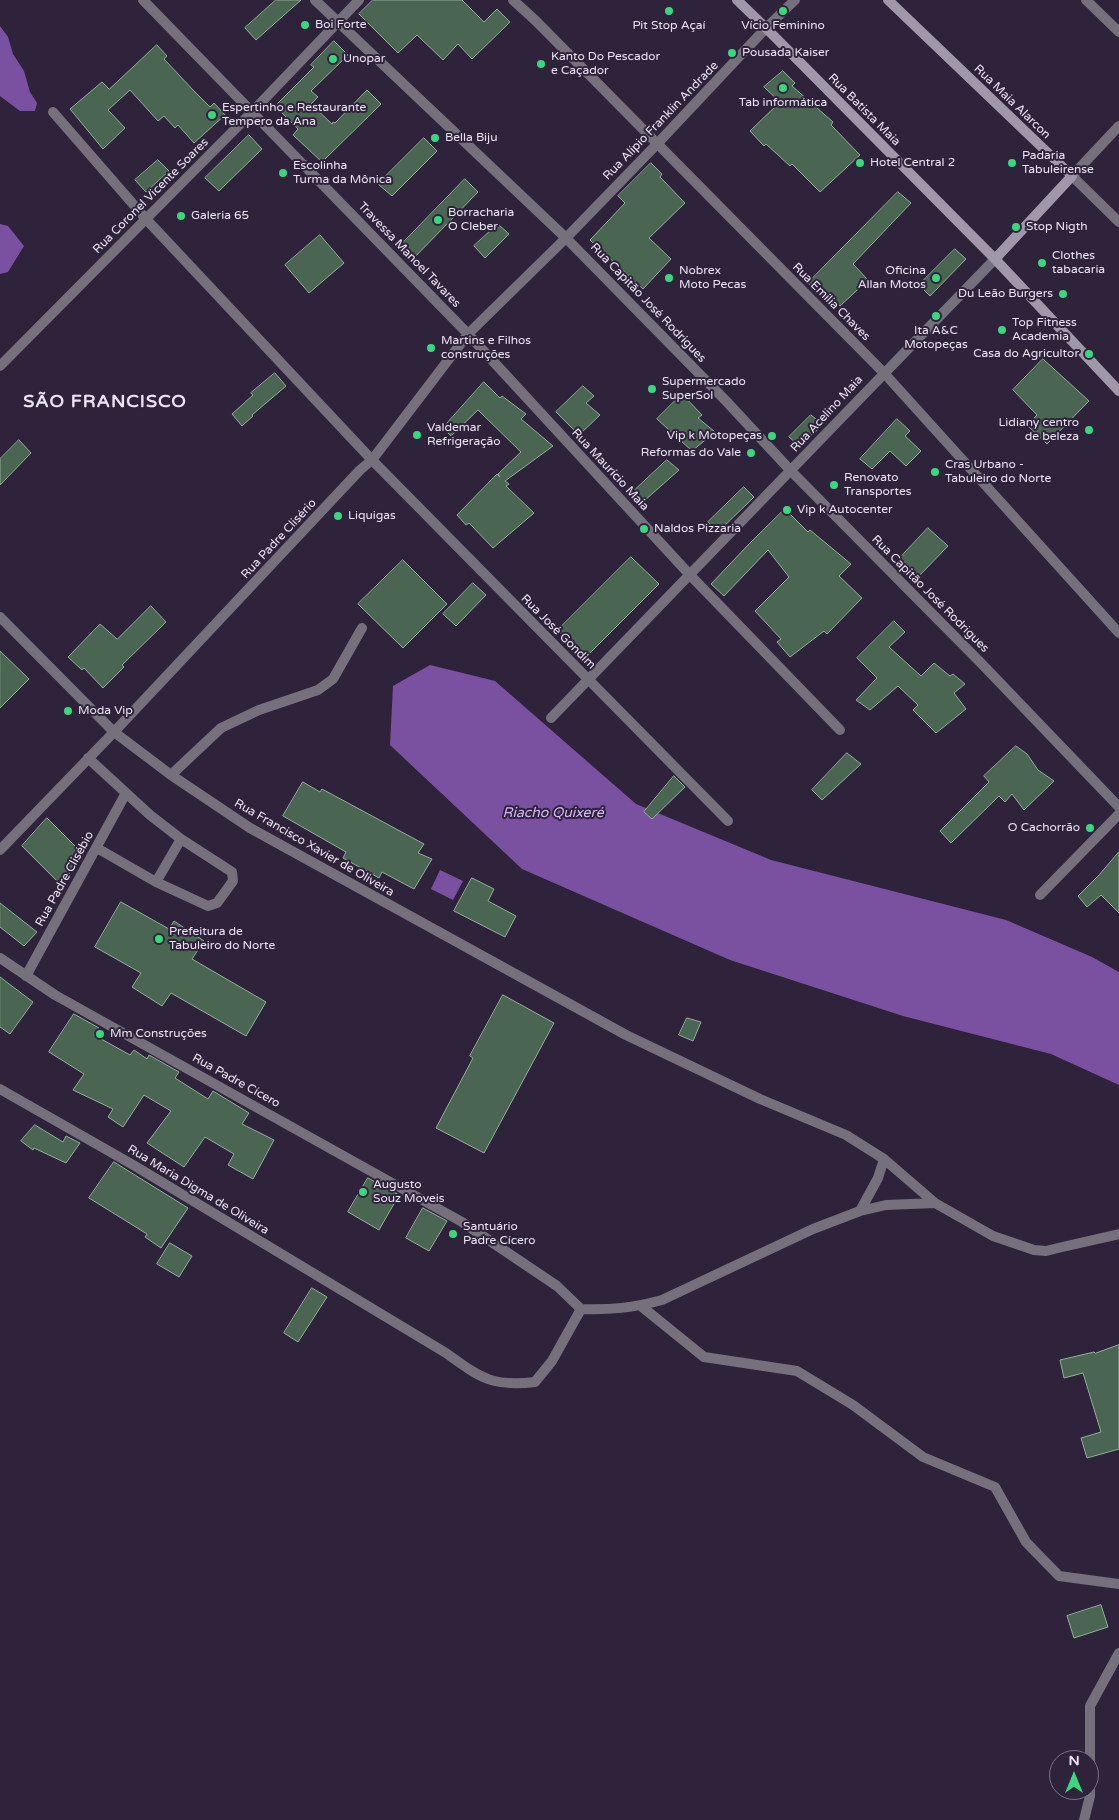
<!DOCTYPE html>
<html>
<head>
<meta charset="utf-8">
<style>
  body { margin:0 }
  #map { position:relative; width:1119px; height:1820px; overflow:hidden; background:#2f233b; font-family:"Varela Round",sans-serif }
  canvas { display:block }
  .north { position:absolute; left:1049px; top:1750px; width:50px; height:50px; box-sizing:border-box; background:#2f233b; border:1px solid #7a7085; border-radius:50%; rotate:0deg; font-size:14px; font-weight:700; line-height:20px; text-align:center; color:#eae3f3 }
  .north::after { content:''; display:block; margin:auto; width:18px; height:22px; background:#3bd77f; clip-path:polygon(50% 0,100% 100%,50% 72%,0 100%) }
</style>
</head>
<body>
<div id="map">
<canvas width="1119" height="1820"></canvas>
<div class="north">N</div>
</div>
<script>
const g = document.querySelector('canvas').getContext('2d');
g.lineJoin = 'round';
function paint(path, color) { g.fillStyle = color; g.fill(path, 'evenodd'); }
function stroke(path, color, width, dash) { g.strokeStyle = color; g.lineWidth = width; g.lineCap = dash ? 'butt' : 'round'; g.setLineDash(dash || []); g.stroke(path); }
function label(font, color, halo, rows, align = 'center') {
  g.font = font + ' "Varela Round",sans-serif'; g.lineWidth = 4; g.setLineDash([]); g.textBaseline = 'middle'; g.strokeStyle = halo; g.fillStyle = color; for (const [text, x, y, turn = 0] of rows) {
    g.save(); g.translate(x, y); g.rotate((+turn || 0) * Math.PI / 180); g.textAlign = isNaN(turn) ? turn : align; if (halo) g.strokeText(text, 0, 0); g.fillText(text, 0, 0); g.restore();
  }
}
paint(new Path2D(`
  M0,26L8,37L13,54L24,71L30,92L37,103L35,111H20L0,96Z
  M0,224L8,226L24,246L8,272L0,274Z
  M430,665L495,681L636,804L771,860L1006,920L1092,957L1119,972V1085L1051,1054L903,1016L730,960L522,869L390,745L393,686Z
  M440,870L463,881L453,900L431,889Z`), '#7a51a0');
const building = new Path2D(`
  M276,0H301L256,40L245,28Z
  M373,0H462L484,22L497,9L510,22L472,59L458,44L443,60L417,35L398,53L359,14Z
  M334,41L348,55L311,91L318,97L311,104L332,124L333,122L335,123L367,90L381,104L322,162L293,135L298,129L275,106L314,67L311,65Z
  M157,45L167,56L164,59L194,91L210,107L214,103L225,115L194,143L178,125L175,128L164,116L158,121L130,90L108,110L125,128L103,149L70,109L102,82L109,89Z
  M783,71L795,83L792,86L833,122L831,125L860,155L820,192L792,164L790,166L766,144L764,146L750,131L780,102L764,87Z
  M249,135L262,149L219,191L205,178Z
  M424,138L437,151L392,196L378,184Z
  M158,160L169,171L146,192L135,180Z
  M651,163L662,174L660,177L685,203L649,238L671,259L643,289L590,240L625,203L618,196Z
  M465,179L478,192L411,261L398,248Z
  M898,192L911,203L853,264L868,280L840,306L826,292L821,297L808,283Z
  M498,224L509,234L485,258L474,246Z
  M320,235L344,263L309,293L285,265Z
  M955,249L966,259L930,296L919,285Z
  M1043,359L1089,401L1047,444L1027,425L1037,415L1013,390Z
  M275,373L286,386L252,415L253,416L242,426L232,414L253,395L251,393Z
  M484,382L500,398L502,396L526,414L521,419L553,446L505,481L509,484L506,486L534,513L493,548L469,523L466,525L457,515L497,474L500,477L498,474L521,452L478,410L451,436L443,428Z
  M583,386L594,396L586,403L600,415L579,435L556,412Z
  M682,394L702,415L698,418L715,432L692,451L657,419Z
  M811,415L823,425L799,446L789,437Z
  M897,419L910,431L905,436L921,451L906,466L890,451L872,469L860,459Z
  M19,440L31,453L0,485V459Z
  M667,460L679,470L644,501L635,490Z
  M744,487L754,497L718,532L708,522Z
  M785,509L808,532L810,530L851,564L839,576L862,598L827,634L824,631L790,657L777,642L781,639L755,611L789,577L768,550L724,596L711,584L749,544Z
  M928,528L948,546L919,576L900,558Z
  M631,557L659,584L585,658L557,631Z
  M403,560L447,604L403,648L358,604Z
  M473,583L486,595L456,626L443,614Z
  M151,606L166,622L122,665L124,667L103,688L84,668L82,670L68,657L100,624L117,639Z
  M894,621L905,632L889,647L921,676L934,663L950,676L953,674L965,684L954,693L966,709L936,733L913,710L918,705L898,686L870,710L856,700L877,678L857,658Z
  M0,651L29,679L0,708Z
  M1016,746L1027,754L1038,770L1054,781L1024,810L1012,794L1005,802L999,796L951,843L940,831L989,782L984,776Z
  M847,753L861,764L822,800L812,790Z
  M674,776L685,787L652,819L644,812Z
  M303,782L320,792L322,789L424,844L418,853L432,859L414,889L382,872L379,878L343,858L346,852L283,816Z
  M47,818L80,851L63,887L22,846Z
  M1119,852V913L1101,895L1087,907L1078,896L1099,875Z
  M472,878L494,889L488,901L516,916L505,937L454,911Z
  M121,902L169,929L174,921L204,941L192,959L266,1002L246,1036L171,993L162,1006L132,987L141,973L95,947Z
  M0,903L37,932L24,946L0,927Z
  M0,977L33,1002L10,1034L0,1027Z
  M503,995L554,1023L484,1153L436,1128L473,1058L470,1056Z
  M74,1014L99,1028L94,1035L130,1055L134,1050L147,1059L149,1055L179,1072L175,1078L208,1099L213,1091L249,1113L242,1124L274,1140L253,1179L228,1165L234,1154L205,1137L184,1167L147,1143L171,1111L144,1095L123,1127L108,1117L113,1109L73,1090L84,1074L49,1052Z
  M687,1018L701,1022L693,1041L679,1035Z
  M35,1125L63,1142L66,1136L80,1143L66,1163L34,1148L33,1150L21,1141Z
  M114,1162L188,1208L161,1248L145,1237L147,1234L89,1198Z
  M368,1178L399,1195L379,1230L348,1212Z
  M423,1208L447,1221L429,1251L406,1238Z
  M170,1243L192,1256L179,1277L157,1264Z
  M312,1288L327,1297L298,1342L284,1333Z
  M1119,1345V1449L1087,1458L1081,1438L1101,1432L1083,1373L1064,1378L1060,1360L1094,1352L1095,1353Z
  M1101,1605L1108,1627L1074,1638L1067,1616Z`);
paint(building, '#4a6551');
stroke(building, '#92af9a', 1);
stroke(new Path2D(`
  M143,0L468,334L690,575L840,730
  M315,0L566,238L727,402L791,471L980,662L1119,807
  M513,0L536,21L884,373L1119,633
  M1086,0L1119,32
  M53,112L146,219L372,460L728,821
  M1119,126L1072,176L1119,222
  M0,366L253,111L359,0
  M0,617L114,732L171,775L250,828L626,1035L760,1099L846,1135L884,1159L935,1203
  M551,718L995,259
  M88,758L150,815L181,839L232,872L233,881L217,903L208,906L156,882L97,848
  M171,775L221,728L259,710L318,690L333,679L362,628
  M0,850L114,732L360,470L372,460L468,334L566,238L657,144L766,28L795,0
  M156,882L181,839
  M1040,895L1119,814
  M0,958L55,995L462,1222L557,1286L581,1309L552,1361L535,1382C491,1387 481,1378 446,1353L135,1166L0,1089
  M26,976L126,793
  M860,1211L878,1178L884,1159
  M641,1306L704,1357L797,1371L853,1405L923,1457L995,1487L1026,1542L1059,1576L1119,1584
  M581,1309C610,1310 633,1308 662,1300L813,1229L860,1211L886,1205L935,1203L993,1236L1034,1250L1046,1251L1058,1248L1119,1234
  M1084,1820L1090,1796V1706L1119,1653`), '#75707c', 10);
stroke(new Path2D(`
  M737,0L766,28L995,259L1119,391
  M888,0L1072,176L995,259`), '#a197ab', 10);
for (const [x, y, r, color] of [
  [669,11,5,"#3bd77f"],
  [783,11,5,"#3bd77f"],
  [305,25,5,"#3bd77f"],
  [732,53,5,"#3bd77f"],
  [333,59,5,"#3bd77f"],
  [541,64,5,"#3bd77f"],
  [783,88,5,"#3bd77f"],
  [212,115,5,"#3bd77f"],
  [435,138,5,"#3bd77f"],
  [860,163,5,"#3bd77f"],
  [1012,163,5,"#3bd77f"],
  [283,173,5,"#3bd77f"],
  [181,216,5,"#3bd77f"],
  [438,220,5,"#3bd77f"],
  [1016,227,5,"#3bd77f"],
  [1042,263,5,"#3bd77f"],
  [669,278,5,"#3bd77f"],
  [936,278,5,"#3bd77f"],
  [1063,294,5,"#3bd77f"],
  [936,316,5,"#3bd77f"],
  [1002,330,5,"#3bd77f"],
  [431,348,5,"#3bd77f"],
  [1089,354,5,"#3bd77f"],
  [652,389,5,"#3bd77f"],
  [1089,430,5,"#3bd77f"],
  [417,435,5,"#3bd77f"],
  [772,436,5,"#3bd77f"],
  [751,453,5,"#3bd77f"],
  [935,472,5,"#3bd77f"],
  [834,485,5,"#3bd77f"],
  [787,510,5,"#3bd77f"],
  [338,516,5,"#3bd77f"],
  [644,529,5,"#3bd77f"],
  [68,711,5,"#3bd77f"],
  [1090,828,5,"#3bd77f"],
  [159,939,5,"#3bd77f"],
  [100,1034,5,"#3bd77f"],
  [363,1192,5,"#3bd77f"],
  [453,1234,5,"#3bd77f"]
]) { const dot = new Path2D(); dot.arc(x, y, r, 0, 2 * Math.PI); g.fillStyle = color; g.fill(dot); stroke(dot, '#2f233b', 2); }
label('12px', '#eae3f3', '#2f233b', [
  ["Boi Forte",315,25],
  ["Pit Stop Açaí",669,26,"center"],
  ["Vício Feminino",783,26,"center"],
  ["Pousada Kaiser",742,53],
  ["Kanto Do Pescador",551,57],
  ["e Caçador",551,71],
  ["Unopar",343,59],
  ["Tab informática",783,103,"center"],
  ["Espertinho e Restaurante",222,108],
  ["Tempero da Ana",222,122],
  ["Bella Biju",445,138],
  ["Padaria",1022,156],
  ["Tabuleirense",1022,170],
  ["Hotel Central 2",870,163],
  ["Escolinha",293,166],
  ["Turma da Mônica",293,180],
  ["Borracharia",448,213],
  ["O Cleber",448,227],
  ["Galeria 65",191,216],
  ["Stop Nigth",1026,227],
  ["Clothes",1052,256],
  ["tabacaria",1052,270],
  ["Nobrex",679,271],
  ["Moto Pecas",679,285],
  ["Oficina",926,271,"right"],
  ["Allan Motos",926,285,"right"],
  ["Du Leão Burgers",1053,294,"right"],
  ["Top Fitness",1012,323],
  ["Academia",1012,337],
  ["Ita A&C",936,331,"center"],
  ["Motopeças",936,345,"center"],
  ["Martins e Filhos",441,341],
  ["construções",441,355],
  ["Casa do Agricultor",1079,354,"right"],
  ["Supermercado",662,382],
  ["SuperSol",662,396],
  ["Lidiany centro",1079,423,"right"],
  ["de beleza",1079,437,"right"],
  ["Valdemar",427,428],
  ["Refrigeração",427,442],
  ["Vip k Motopeças",762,436,"right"],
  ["Reformas do Vale",741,453,"right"],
  ["Cras Urbano -",945,465],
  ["Tabuleiro do Norte",945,479],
  ["Renovato",844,478],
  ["Transportes",844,492],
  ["Vip k Autocenter",797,510],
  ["Liquigas",348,516],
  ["Naldos Pizzaria",654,529],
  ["Moda Vip",78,711],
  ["O Cachorrão",1080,828,"right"],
  ["Prefeitura de",169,932],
  ["Tabuleiro do Norte",169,946],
  ["Mm Construções",110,1034],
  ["Augusto",373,1185],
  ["Souz Moveis",373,1199],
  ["Santuário",463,1227],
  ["Padre Cícero",463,1241]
], 'left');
label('12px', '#eae3f3', '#2f233b', [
  ["Rua Maia Alarcon",1012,102,44],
  ["Rua Batista Maia",864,110,45],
  ["Rua Alípio Franklin Andrade",661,121,-46],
  ["Rua Coronel Vicente Soares",151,196,-45],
  ["Travessa Manoel Tavares",409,255,46],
  ["Rua Emília Chaves",831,302,45],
  ["Rua Capitão José Rodrigues",648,303,46],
  ["Rua Acelino Maia",827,414,-47],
  ["Rua Maurício Maia",610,470,47],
  ["Rua Padre Clisério",279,539,-47],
  ["Rua Capitão José Rodrigues",930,594,45],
  ["Rua José Gondim",558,632,45],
  ["Rua Francisco Xavier de Oliveira",314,848,30],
  ["Rua Padre Clisébio",65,879,-61],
  ["Rua Padre Cícero",236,1081,29],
  ["Rua Maria Digma de Oliveira",198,1190,31]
]);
label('italic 14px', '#d7b8f8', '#2f233b', [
  ["Riacho Quixeré",553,813]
]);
g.letterSpacing = '1px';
label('bold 18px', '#eae3f3', '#2f233b', [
  ["SÃO FRANCISCO",105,402]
]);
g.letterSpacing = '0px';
</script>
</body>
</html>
